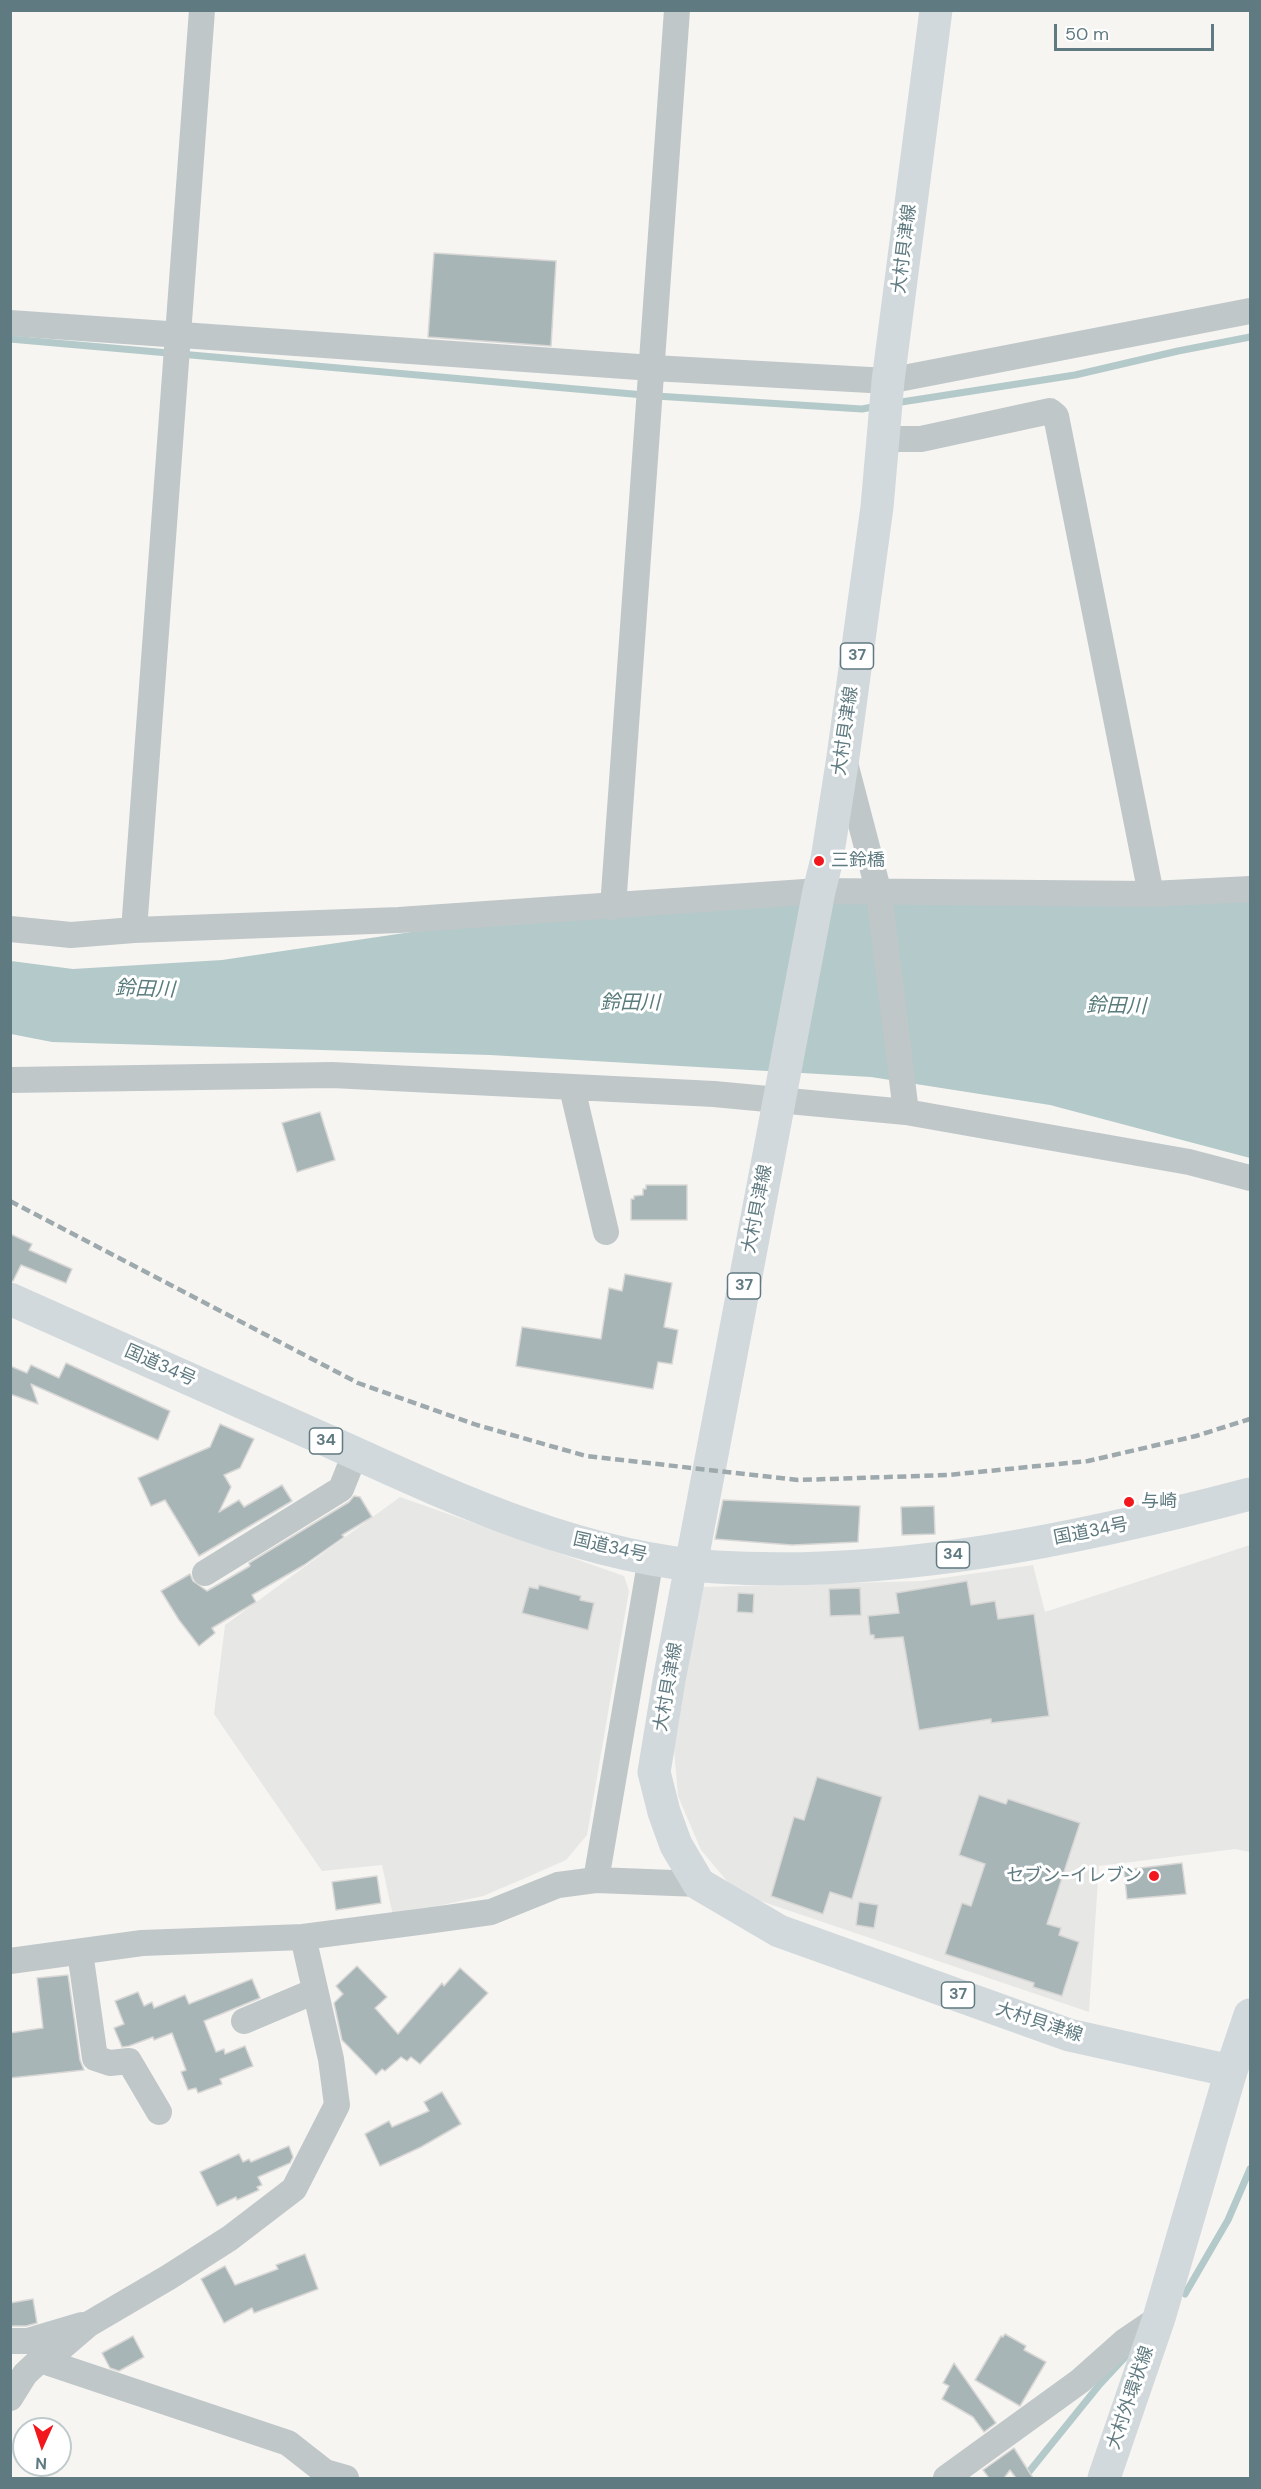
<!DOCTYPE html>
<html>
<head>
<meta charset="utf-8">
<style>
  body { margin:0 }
  #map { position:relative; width:1261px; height:2489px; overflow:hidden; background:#f6f5f2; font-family:"DM Sans",sans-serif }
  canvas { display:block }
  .frame { position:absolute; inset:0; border:12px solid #5f7a80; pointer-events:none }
  .north { position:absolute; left:12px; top:2417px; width:60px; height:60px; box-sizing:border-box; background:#fff; border:2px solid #bfcacc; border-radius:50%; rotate:183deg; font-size:16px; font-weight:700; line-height:24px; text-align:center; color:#5f7a80 }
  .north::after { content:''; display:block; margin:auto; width:21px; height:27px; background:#f2171d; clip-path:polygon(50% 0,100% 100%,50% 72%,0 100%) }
  .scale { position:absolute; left:1054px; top:24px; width:160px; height:27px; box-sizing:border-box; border:3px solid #5f7a80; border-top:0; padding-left:8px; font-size:18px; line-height:21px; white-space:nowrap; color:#5f7a80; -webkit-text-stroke:4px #fff; paint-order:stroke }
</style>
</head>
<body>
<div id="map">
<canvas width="1261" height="2489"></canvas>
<div class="frame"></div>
<div class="north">N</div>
<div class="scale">50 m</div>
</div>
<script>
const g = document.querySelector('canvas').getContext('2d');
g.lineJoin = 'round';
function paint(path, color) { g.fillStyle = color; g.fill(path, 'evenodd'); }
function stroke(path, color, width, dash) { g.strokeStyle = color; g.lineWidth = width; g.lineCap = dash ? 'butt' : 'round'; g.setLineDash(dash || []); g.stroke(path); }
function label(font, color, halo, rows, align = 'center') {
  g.font = font + ' "DM Sans","Noto Sans JP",sans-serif'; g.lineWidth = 6; g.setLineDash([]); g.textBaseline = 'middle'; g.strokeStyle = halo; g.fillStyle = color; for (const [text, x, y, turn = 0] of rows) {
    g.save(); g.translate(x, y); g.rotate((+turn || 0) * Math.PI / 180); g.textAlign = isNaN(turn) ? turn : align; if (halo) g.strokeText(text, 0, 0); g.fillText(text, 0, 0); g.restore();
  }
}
paint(new Path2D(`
  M400,1497L624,1576L629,1591L587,1835L566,1860L523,1879L483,1896L393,1916L382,1865L322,1871L214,1714L225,1625Z
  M1250,1545V1852L1235,1849L1099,1866L1089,2012L737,1893L701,1850L678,1796L674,1749L702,1587L922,1581L1033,1565L1045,1612Z`), '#e7e7e6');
paint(new Path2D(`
  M1250,898V1158L1050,1105L871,1077L490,1055L52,1042L11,1034V961L73,969L222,960L418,931L789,904Z`), '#b4c9c9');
stroke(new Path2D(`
  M10,339L644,395
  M656,396L862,409L878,406
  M895,403L1075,375L1178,351L1250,337
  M1185,2294L1228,2220L1250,2169
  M1024,2478L1100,2384L1126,2356`), '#b4c9c9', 7);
const building = new Path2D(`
  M434,253L556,261L551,346L428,337Z
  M320,1112L335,1160L297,1172L282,1123Z
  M646,1185H687V1220H631V1199H634V1196L643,1195V1189H646Z
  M10,1234L32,1244L29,1250L72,1269L66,1283L21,1265L13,1281H10Z
  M625,1274L672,1283L664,1327L678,1330L672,1364L658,1362L653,1389L516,1366L522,1327L601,1339L609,1288L622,1291Z
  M66,1363L170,1411L158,1440L31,1384L38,1404L10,1394V1366L27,1373L31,1365L59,1378Z
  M220,1424L254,1439L240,1468L224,1475L231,1487L219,1512L239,1500L244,1507L282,1485L292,1501L199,1556L165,1500L151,1506L138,1478L210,1447Z
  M354,1496L360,1497L372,1517L342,1535L344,1537L304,1565L252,1595L256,1602L212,1628L215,1633L199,1646L179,1620L161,1591L190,1574L193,1581L207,1591L250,1566L249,1563L349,1502Z
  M723,1500L860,1506L858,1542L792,1545L715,1539Z
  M934,1506L935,1534L902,1535L901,1507Z
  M967,1581L971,1605L995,1601L998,1619L1034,1614L1049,1716L991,1723V1719L919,1730L903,1637L874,1639V1635H870L868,1616L899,1613L896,1593Z
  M539,1585L581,1596L580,1600L594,1603L588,1630L522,1613L529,1587L538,1589Z
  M860,1588L861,1615L830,1616L829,1589Z
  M738,1593L754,1594L753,1613L737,1612Z
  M817,1777L882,1797L852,1899L830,1892L823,1914L771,1896L794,1817L804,1820Z
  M979,1795L1006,1804L1008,1799L1080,1823L1047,1924L1061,1928L1059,1935L1079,1942L1062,1996L1033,1987L1034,1983L945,1954L962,1903L971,1906L985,1864L959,1855Z
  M1182,1863L1186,1894L1127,1899L1124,1870Z
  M377,1876L381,1903L336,1910L332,1882Z
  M859,1902L878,1905L874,1928L856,1925Z
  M357,1966L387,1997L375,2008L398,2034L442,1983L444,1986L460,1968L488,1993L420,2064L411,2057L407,2061L401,2057L385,2071L382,2069L376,2075L342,2040L334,2003L343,1994L336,1986Z
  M68,1975L80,2060L84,2070L10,2078V2033L43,2028L37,1978Z
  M252,1979L260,1998L204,2021L216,2052L224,2049L225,2054L245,2046L253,2066L220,2079L222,2084L198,2093L196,2088L188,2090L181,2072L186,2070L172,2033L154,2040L153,2037L129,2046L122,2047L114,2028L124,2024L115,2001L138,1992L144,2006L152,2002L154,2008L185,1995L189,2004Z
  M442,2092L461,2124L421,2147L380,2166L365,2134L389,2121L392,2127L429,2111L424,2102Z
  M289,2146L293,2157L290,2163L258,2177L262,2185L257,2187L259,2190L237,2200L236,2197L217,2206L200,2172L239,2154L243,2162L249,2159L251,2162Z
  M305,2254L318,2289L254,2313L252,2308L224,2323L201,2279L225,2266L235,2285L278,2269L276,2265Z
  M33,2299L37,2323L26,2326H10V2303Z
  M1005,2334L1026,2346L1024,2350L1046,2362L1020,2406L975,2380L1001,2336L1003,2337Z
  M133,2336L144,2357L119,2371L110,2368L102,2353Z
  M954,2363L996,2423L984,2432L973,2417L942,2399L949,2386L943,2383Z
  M1014,2448L1033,2478H1016L1010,2470L1004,2478H989L983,2470Z`);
paint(building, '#a7b5b7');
stroke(building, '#d8d7d5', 1.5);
stroke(new Path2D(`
  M10,323L653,368L888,381L1250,311
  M883,439H921L1050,411L1056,416L1151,894
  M845,763L879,893L906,1112
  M613,907L677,10
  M10,929L71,935L134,930L399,920L819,891L1151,894L1250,889
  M134,930L202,10
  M10,1080L332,1075L714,1094L906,1112L1189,1162L1250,1178
  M572,1088L606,1232
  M205,1573L341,1489L355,1454
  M596,1880L651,1558
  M80,1952L95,2058L110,2063L129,2061L159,2112
  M10,1961L142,1943L303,1937L426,1921L491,1912L558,1885L596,1880L699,1884
  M244,2021L315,1991
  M10,2341H28L82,2325
  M40,2360L288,2443L325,2472L346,2478
  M10,2398L25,2374L40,2360L61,2348L89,2324L169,2277L230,2238L294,2189L337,2105L331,2059L303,1937
  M946,2478L1080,2381L1125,2341L1159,2318`), '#c0c7c9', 26);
stroke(new Path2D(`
  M936,10L888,381L877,507L843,757L827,859L819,891L669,1681L654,1772L664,1812L676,1845L699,1884L779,1931L1069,2035L1231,2071
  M1104,2478L1159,2318L1231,2071L1250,2015`), '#d2d9dc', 33);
stroke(new Path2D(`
  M10,1299C116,1346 221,1393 326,1440C447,1495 581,1559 716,1567C894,1578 1079,1539 1250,1494`), '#d2d9dc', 33);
stroke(new Path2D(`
  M10,1201L358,1383L477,1425L586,1456L798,1480L948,1475L1088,1461L1196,1436L1250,1419`), '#9da9ac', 4.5, [9, 4.5]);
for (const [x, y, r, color] of [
  [819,861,6,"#f2171d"],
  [1129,1502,6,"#f2171d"],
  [1154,1876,6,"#f2171d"]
]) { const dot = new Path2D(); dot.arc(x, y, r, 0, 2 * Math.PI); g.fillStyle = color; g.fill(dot); stroke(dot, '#fff', 2); }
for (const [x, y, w] of [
  [857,656,33],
  [744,1286,33],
  [326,1441,33],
  [953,1555,33],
  [958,1995,33]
]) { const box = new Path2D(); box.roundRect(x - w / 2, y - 13, w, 26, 4.5); g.fillStyle = '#fff'; g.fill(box); stroke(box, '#5f7a80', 1.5); }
label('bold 16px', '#5f7a80', null, [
  ["37",857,656],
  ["37",744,1286],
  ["34",326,1441],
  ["34",953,1555],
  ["37",958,1995]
]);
label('18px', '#5f7a80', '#fff', [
  ["大村貝津線",905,249,-83],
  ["大村貝津線",846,731,-82],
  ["大村貝津線",758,1209,-79],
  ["国道34号",160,1366,24],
  ["国道34号",1091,1532,-11],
  ["国道34号",610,1548,13],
  ["大村貝津線",669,1687,-80],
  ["大村貝津線",1039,2023,18],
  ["大村外環状線",1131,2398,-71]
]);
label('18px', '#5f7a80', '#fff', [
  ["三鈴橋",831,861],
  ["与崎",1141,1502],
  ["セブン-イレブン",1142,1876,"right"]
], 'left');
label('italic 20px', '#5a7c7c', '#fff', [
  ["鈴田川",145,990,2],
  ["鈴田川",630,1004],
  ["鈴田川",1116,1007,1]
]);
</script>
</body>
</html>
